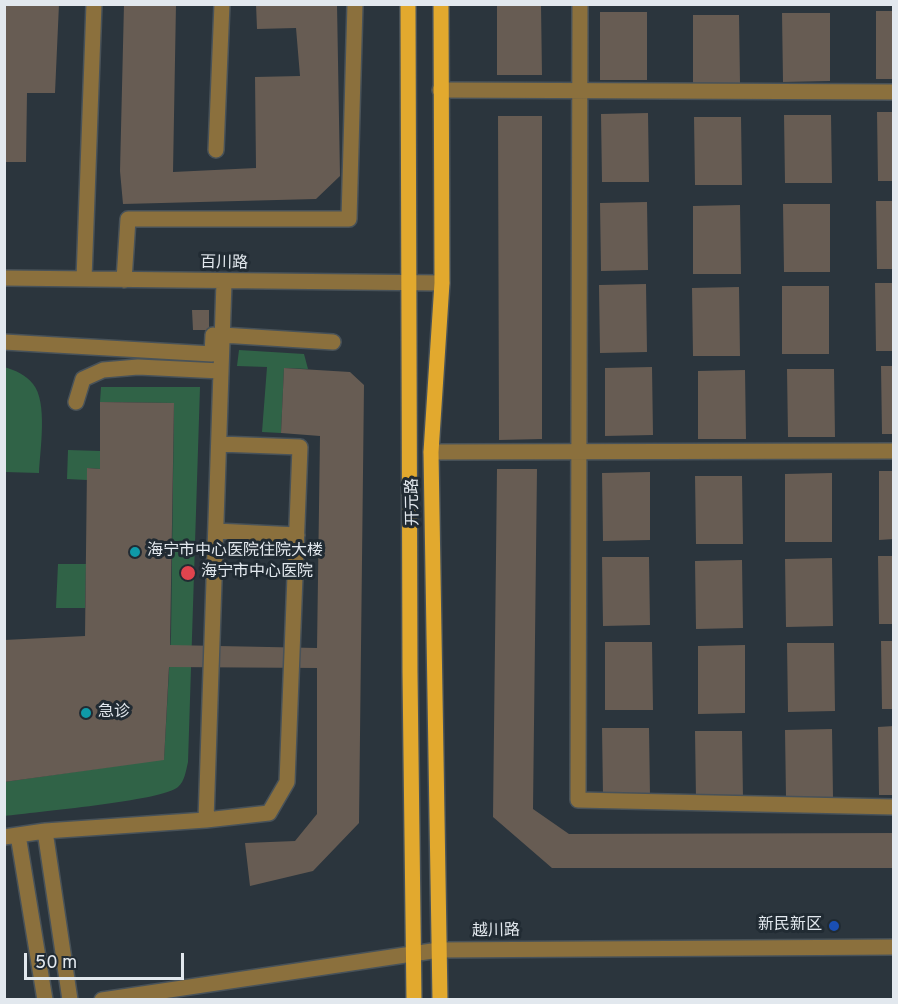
<!DOCTYPE html>
<html>
<head>
<meta charset="utf-8">
<style>
  body { margin:0 }
  #map { position:relative; width:898px; height:1004px; overflow:hidden; background:#2b353d; font-family:Overpass,sans-serif }
  canvas { display:block }
  .frame { position:absolute; inset:0; border:6px solid #e2e8ee; pointer-events:none }
  .scale { position:absolute; left:24px; top:953px; width:160px; height:27px; box-sizing:border-box; border:3px solid #e2e8ee; border-top:0; padding-left:8px; font-size:18px; line-height:21px; white-space:nowrap; color:#e2e8ee; -webkit-text-stroke:4px #212b33; paint-order:stroke }
</style>
</head>
<body>
<div id="map">
<canvas width="898" height="1004"></canvas>
<div class="frame"></div>
<div class="scale">50 m</div>
</div>
<script>
const g = document.querySelector('canvas').getContext('2d');
g.lineJoin = 'round';
function paint(path, color) { g.fillStyle = color; g.fill(path, 'evenodd'); }
function stroke(path, color, width, dash) { g.strokeStyle = color; g.lineWidth = width; g.lineCap = dash ? 'butt' : 'round'; g.setLineDash(dash || []); g.stroke(path); }
function label(font, color, halo, rows, align = 'center') {
  g.font = font + ' Overpass,"Noto Sans SC",sans-serif'; g.lineWidth = 6; g.setLineDash([]); g.textBaseline = 'middle'; g.strokeStyle = halo; g.fillStyle = color; for (const [text, x, y, turn = 0] of rows) {
    g.save(); g.translate(x, y); g.rotate((+turn || 0) * Math.PI / 180); g.textAlign = isNaN(turn) ? turn : align; if (halo) g.strokeText(text, 0, 0); g.fillText(text, 0, 0); g.restore();
  }
}
paint(new Path2D(`
  M239,350L304,354L308,369L284,368L281,433L262,432L267,367L237,366Z
  M4,367C15,370 26,375 33,384C48,402 40,450 39,473L5,472Z
  M101,387H200L188,762C186,770 185,781 178,787C163,801 33,812 5,816L4,782L164,759L171,636L174,403L100,402Z
  M68,450L100,451V469L87,468V480L67,479Z
  M58,564H86L85,608H56Z`), '#306347');
paint(new Path2D(`
  M4,4H59L55,93H27L26,162H4Z
  M124,4H176L173,172L256,168L255,77L300,76L296,28L257,29L256,4H337L340,176L316,199L123,204L120,171Z
  M497,5H541L542,75H497Z
  M876,11H894V79H876Z
  M600,12H647V80H600Z
  M782,13H830V81L783,82Z
  M693,15H739L740,83L693,84Z
  M877,112H894V181H878Z
  M648,113L649,182H602L601,114Z
  M784,115H831L832,183H785Z
  M498,116H542V439L499,440Z
  M694,117H741L742,185H695Z
  M876,201H894V269H877Z
  M647,202L648,270L601,271L600,203Z
  M783,204H830V272H784Z
  M740,205L741,274H693V206Z
  M875,283H894V351H876Z
  M646,284L647,352L600,353L599,285Z
  M782,286H829V354H782Z
  M739,287L740,356H693L692,288Z
  M192,310H209V330H193Z
  M881,366H894V434H882Z
  M652,367L653,435L605,436V368Z
  M284,368L350,372L364,385L359,823L313,871L250,886L245,843L295,841L317,814V668L169,667L164,760L4,782V640L85,636L87,468L100,469V402L174,403L170,645L317,648L320,436L281,433Z
  M787,369H834L835,437H788Z
  M745,370L746,439H698V371Z
  M497,469H537L533,809L569,834L894,833V868H552L493,817Z
  M879,471H894V539L879,540Z
  M650,472V540L603,541L602,473Z
  M832,473V542H785V474Z
  M695,476H742L743,544H696Z
  M878,556H894V624H879Z
  M602,557H649L650,625L603,626Z
  M832,558L833,626L786,627L785,559Z
  M742,560L743,628L696,629L695,561Z
  M881,641H894V709H882Z
  M605,642H652L653,710H605Z
  M787,643H834L835,711L788,712Z
  M745,645V713L698,714V646Z
  M894,726V795H879L878,727Z
  M602,728H649L650,796H603Z
  M832,729L833,797L786,798L785,730Z
  M695,731H742L743,799L696,800Z`), '#675c53');
const minor = new Path2D(`
  M580,4L578,800L894,807
  M440,90L894,92
  M216,150L222,4
  M4,278L442,283
  M84,279L94,4
  M124,280L128,219H349L355,4
  M222,335L333,342
  M4,342L212,354L213,335
  M76,402L83,379L103,370L138,367L221,371
  M431,452L894,451
  M216,531L297,535
  M206,820L269,813L287,782L300,447L219,444
  M18,835L45,1000
  M4,837L45,831
  M70,1000L45,831L206,820L224,282
  M102,1000L439,950L894,947`);
const major = new Path2D(`
  M408,4L410,673L414,1000
  M440,1000L431,452L442,283L441,4`);
stroke(minor, '#485259', 18);
stroke(major, '#485259', 18);
stroke(minor, '#8b703d', 15);
stroke(major, '#e2a92e', 15);
for (const [x, y, r, color] of [
  [135,552,6,"#0f9aa8"],
  [188,573,8,"#e0444e"],
  [86,713,6,"#0f9aa8"],
  [834,926,6,"#1a4fb4"]
]) { const dot = new Path2D(); dot.arc(x, y, r, 0, 2 * Math.PI); g.fillStyle = color; g.fill(dot); stroke(dot, '#212b33', 2); }
label('16px', '#e2e8ee', '#212b33', [
  ["百川路",224,264,1],
  ["开元路",414,502,-91],
  ["越川路",496,932,-1]
]);
label('16px', '#e2e8ee', '#212b33', [
  ["海宁市中心医院住院大楼",147,552],
  ["海宁市中心医院",201,573],
  ["急诊",98,713],
  ["新民新区",822,926,"right"]
], 'left');
</script>
</body>
</html>
